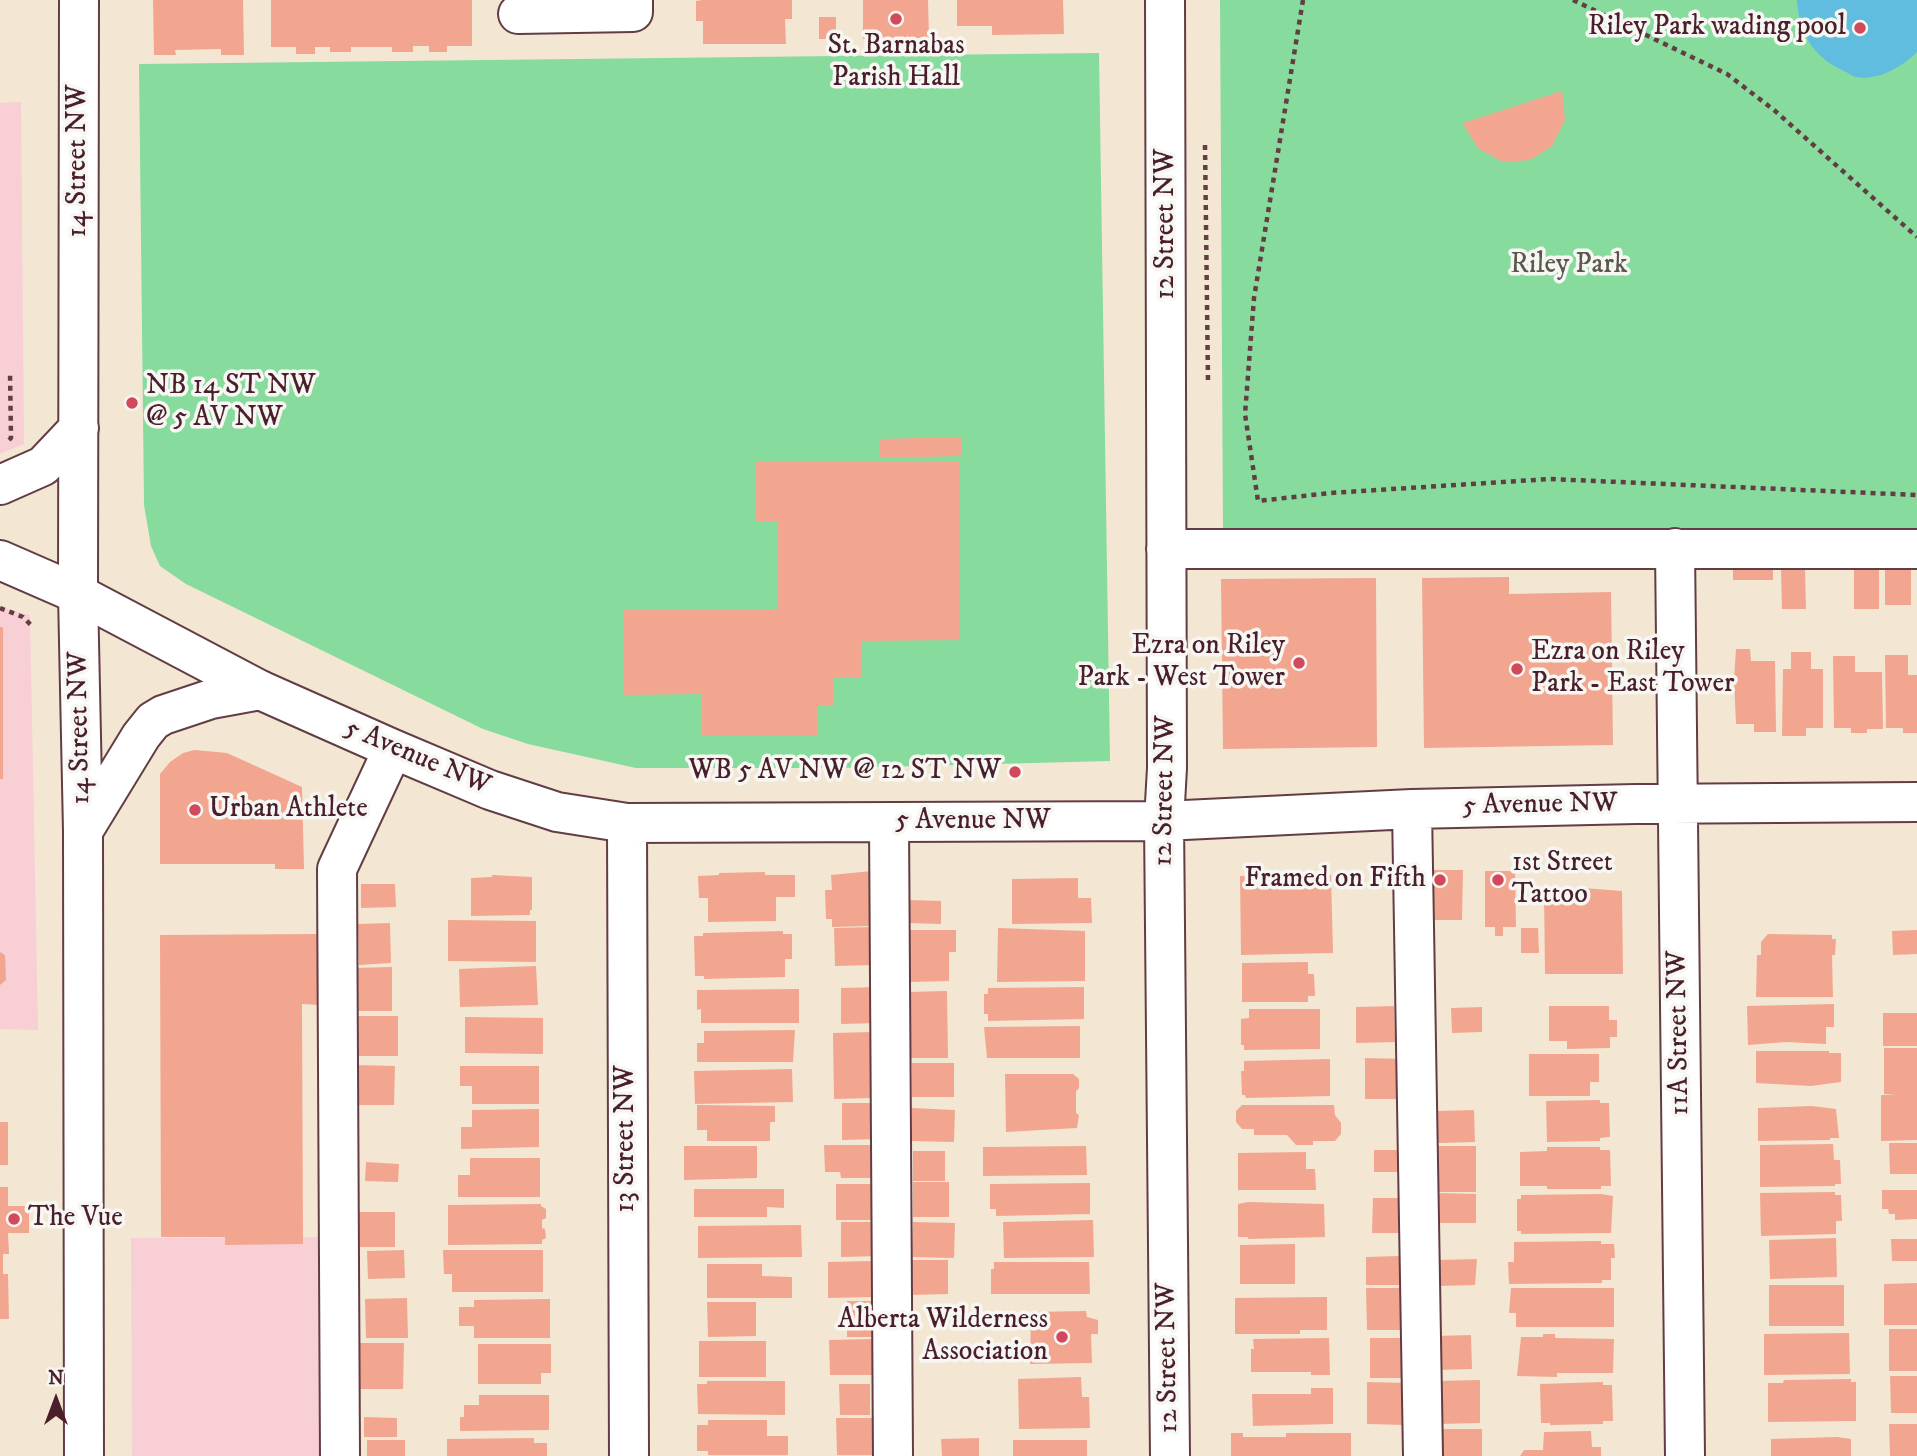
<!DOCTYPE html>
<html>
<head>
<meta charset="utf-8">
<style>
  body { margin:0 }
  #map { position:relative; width:1917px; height:1456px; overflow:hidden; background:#f3e7d3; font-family:"IM FELL DW Pica",serif }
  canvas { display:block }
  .north { position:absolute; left:21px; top:1365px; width:70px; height:70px; -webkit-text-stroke:5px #f6f6f2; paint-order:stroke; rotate:0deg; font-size:19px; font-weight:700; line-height:28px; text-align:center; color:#4a1f2b }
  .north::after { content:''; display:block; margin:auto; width:24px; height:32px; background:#4a1f2b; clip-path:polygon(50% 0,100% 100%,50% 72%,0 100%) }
</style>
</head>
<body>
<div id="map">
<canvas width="1917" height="1456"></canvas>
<div class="north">N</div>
</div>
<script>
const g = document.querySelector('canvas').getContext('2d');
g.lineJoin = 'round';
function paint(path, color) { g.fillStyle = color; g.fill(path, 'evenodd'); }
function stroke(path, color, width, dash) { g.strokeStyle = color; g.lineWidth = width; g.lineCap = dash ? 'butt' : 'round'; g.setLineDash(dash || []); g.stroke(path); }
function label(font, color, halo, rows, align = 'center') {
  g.font = font + ' "IM FELL DW Pica",serif'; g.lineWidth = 7; g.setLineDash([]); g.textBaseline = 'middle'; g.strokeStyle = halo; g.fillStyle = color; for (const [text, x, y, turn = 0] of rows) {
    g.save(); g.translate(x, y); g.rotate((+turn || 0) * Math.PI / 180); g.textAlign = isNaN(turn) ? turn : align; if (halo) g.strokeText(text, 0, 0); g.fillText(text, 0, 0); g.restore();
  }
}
paint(new Path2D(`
  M21,102L24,444L0,454V103Z
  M0,607L30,615L38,1030L0,1029Z
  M344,1237L342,1456H132L131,1238Z`), '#f7cfd4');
paint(new Path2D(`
  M1220,0H1917V533L1223,534Z
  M1099,53L1110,761L840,768H636L528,744L483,729L186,584L160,566L151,546L144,505L139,64Z`), '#87db9d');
paint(new Path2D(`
  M1797,0H1917V52C1903,66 1879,81 1857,77C1853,77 1847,72 1842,70C1813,57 1799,32 1797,0Z`), '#61bddf');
paint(new Path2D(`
  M153,0H243L244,55H221V49L175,50L176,55H154Z
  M271,0H472V46H447V52H429V46H413V52H392V47H351V52H330V47H315V54H296V47H271Z
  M702,0H792V19H785L786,44H703V21H696V1Z
  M863,0H928L929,38L863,39Z
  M957,0H1063L1064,34L992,35V26H957Z
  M819,17H836V39H819Z
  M1562,91L1565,120L1552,146L1530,160L1503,162L1479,149L1464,126L1463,123Z
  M962,437V456L880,458L879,439Z
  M960,461V640L862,641V677H834V705H818V736H701V694L624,695V609H777V521H755V462Z
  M1733,561H1773V580H1733Z
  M1911,567V605H1885V568Z
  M1805,569L1806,609H1782L1781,570Z
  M1854,570H1879V609H1854Z
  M1509,577V594L1611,592L1613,745L1424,748L1422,578Z
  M1376,578L1377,747L1223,749L1221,579Z
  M0,627H3V779H0Z
  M1736,649H1750L1751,661H1775L1776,732H1754V724H1736L1734,679Z
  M1791,652H1811V669H1823V728H1806V736H1782L1783,669H1791Z
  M1885,655H1908V675H1917V733H1903V728H1886Z
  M1833,656H1855V672H1882L1883,729H1867V733H1851V728H1834Z
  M195,750L227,753L302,787L304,869H275V864H160V774L170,762L183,753Z
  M1432,870H1463L1462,920H1433Z
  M872,871L874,923H870V926L832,927V919H826L825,890H832L831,875Z
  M1485,871H1515L1516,927H1503V936H1495V927H1485Z
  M765,872V875H795V897H776V921L708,922V898H699L698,876L719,875V873Z
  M492,875L532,877V910H530V915L471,916V878L492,877Z
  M1331,875L1333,953L1241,955L1240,876Z
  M1078,878V898H1091L1092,923L1012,924V879Z
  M361,884H395L396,907L361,908Z
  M1584,888L1622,891L1623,974H1545L1544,891Z
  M908,900L941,901V924L908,923Z
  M448,920L536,921V962L448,961Z
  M390,923L391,963L359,965L358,924Z
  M874,927L875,965L835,966L834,928Z
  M998,928L1085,931V981L997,982Z
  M1521,928H1538L1539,953H1521Z
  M910,930H956V952H949V981L910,982Z
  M1917,930V954L1893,955L1892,931Z
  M783,931V934H792V959H785V977L704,979V976H695L694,936H703V933Z
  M319,934L320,1005L302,1004L303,1244L225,1245V1237H161L160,935Z
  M1768,934L1832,935V939H1836L1835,955H1832L1833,997H1756L1757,955H1761V942Z
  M0,952L5,955L6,980L0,985Z
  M1308,962V974H1314L1315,996H1308V1002H1242V963Z
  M536,966L538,1005L460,1007L459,969Z
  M392,967V1011H354L353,968Z
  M880,987V1023L841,1024V988Z
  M1084,987V1019L988,1021V1014H984V994H988V988Z
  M799,989V1023H701V1009L697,1010V990Z
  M947,991L948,1058H909L908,992Z
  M1834,1004V1027H1826V1044L1786,1042L1748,1045L1747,1006Z
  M1394,1006L1395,1042L1356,1043V1007Z
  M1549,1006H1609V1020H1617V1037H1610V1048L1567,1049V1041H1549Z
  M1482,1007V1032L1452,1033L1451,1008Z
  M1249,1009H1320V1049L1244,1050V1045H1241V1019L1249,1018Z
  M1883,1013H1917V1046H1883Z
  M354,1016H398V1056H354Z
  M465,1017L543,1018V1054L465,1053Z
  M1080,1026V1058H987L984,1027Z
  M795,1030L793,1062H697V1043H704V1031Z
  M872,1032L873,1098L834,1099L833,1033Z
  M1884,1048H1917V1140L1881,1141V1095H1896L1884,1094Z
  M1756,1051H1829V1053H1841V1082L1811,1086L1756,1083Z
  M1529,1054H1599V1082H1590V1096H1529Z
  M1365,1058L1405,1059V1099H1365Z
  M1330,1059V1096L1246,1098L1245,1095H1242L1241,1071H1244V1061Z
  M912,1063H954V1097H912Z
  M355,1065L395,1066L394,1105H355Z
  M460,1066H539V1104H472V1086H460Z
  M792,1069L793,1102L695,1104L694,1071Z
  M1005,1074H1073L1079,1079V1088L1076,1091V1113L1079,1115L1077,1128L1006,1132Z
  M1600,1100V1103H1609L1610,1137L1600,1138V1141L1547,1142L1546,1101Z
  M842,1103H881V1139L842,1140Z
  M697,1105L775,1106V1122H770V1141H707V1130H697Z
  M1242,1105H1334L1335,1115L1341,1123V1134L1335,1141H1313V1145H1296L1287,1135H1254V1129H1242L1236,1122V1111Z
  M1812,1106L1836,1109L1839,1138H1830V1140L1758,1141V1108Z
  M912,1108L955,1110L954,1142L911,1141Z
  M539,1109V1147L461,1149V1127H472V1110Z
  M1474,1110L1475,1142L1438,1143L1437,1111Z
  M0,1122H8V1165H0Z
  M1889,1143H1917V1174H1890Z
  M1833,1144L1834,1160H1840L1841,1184H1835V1186L1760,1187V1145Z
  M824,1145H878L879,1178H841L840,1172H825Z
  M684,1146H757V1178L684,1180Z
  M1086,1146L1087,1175L983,1176V1147Z
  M1434,1146H1476V1192H1434Z
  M1547,1147H1600V1150H1610L1611,1186H1601V1189H1547V1186H1520V1152L1547,1151Z
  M1374,1150H1402V1172H1374Z
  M913,1151H945V1181H913Z
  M1306,1152V1169H1315L1316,1190H1238V1153Z
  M470,1158H540V1197H458V1175H470Z
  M366,1162L399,1164L398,1182L365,1181Z
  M913,1182H949V1217H913Z
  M1090,1183V1214L996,1216V1209H990V1184Z
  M836,1184H878V1220H836Z
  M0,1187H8V1206H29V1233H8L9,1254H3V1274H8L9,1319H0Z
  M694,1189H784V1208L767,1207V1217H694Z
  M1882,1190H1917V1219L1895,1220V1214H1889L1888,1209H1882Z
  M1835,1192V1195H1841L1842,1221H1836V1234L1761,1236L1760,1193Z
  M1436,1193L1476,1194V1223H1436Z
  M1601,1194L1613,1196L1611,1233L1521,1234V1231H1517V1199H1521V1195Z
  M1373,1198H1406L1405,1233H1372Z
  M1248,1202L1324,1204L1325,1237L1248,1239V1237H1238V1204Z
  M541,1204V1206L546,1209V1218L542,1220V1228L545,1229L546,1238L542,1240V1244L448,1245V1205Z
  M357,1212H395V1247H357Z
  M1093,1220L1094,1257L1004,1258L1003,1222Z
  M841,1222H881V1256L841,1257Z
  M913,1222L955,1223L954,1258L912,1257Z
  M801,1225L802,1257L698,1258V1226Z
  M1836,1238L1837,1277L1770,1279L1769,1240Z
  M1891,1239H1917V1261H1892Z
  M1601,1241V1244H1614L1615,1258H1611V1280H1602V1283L1509,1284L1508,1262H1514V1242Z
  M1295,1244V1284H1240V1245Z
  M404,1250L405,1278L368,1279L367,1251Z
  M443,1250H543V1292H452V1274H444Z
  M1400,1256L1401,1285H1366V1257Z
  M1477,1259L1475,1285L1439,1286V1260Z
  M909,1260H948V1294L909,1295Z
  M873,1261L874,1297L828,1298V1262Z
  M994,1262H1089L1090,1294H991V1269H994Z
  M707,1264H762V1276L792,1277V1298H707Z
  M1917,1283V1325H1884V1284Z
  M1769,1285H1844V1326H1769Z
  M1366,1288H1406L1407,1330H1367Z
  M1511,1288H1614V1327H1516V1313H1509Z
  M1327,1297V1330H1300V1334H1235V1298Z
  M407,1298L408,1338H366L365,1299Z
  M550,1299V1338H474V1326H459V1307H474V1300Z
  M847,1301H882L883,1337H847Z
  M707,1302H756V1336L708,1337Z
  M1086,1311L1087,1317L1098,1320V1334H1091L1092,1363L1030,1364L1031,1312Z
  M1889,1329H1917V1371H1889Z
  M1849,1333L1850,1374L1764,1375V1334Z
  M1543,1334H1555V1338L1614,1339L1613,1373H1557V1377L1517,1376L1521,1337H1543Z
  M1471,1335L1472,1369L1436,1370L1435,1336Z
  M1329,1338L1330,1375H1311V1372H1251V1349H1254L1253,1339Z
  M1370,1338H1410V1378H1370Z
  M875,1339L876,1375H830L829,1340Z
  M699,1341H766V1377H699Z
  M357,1343H404L403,1389H356Z
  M478,1344H551V1373H541V1384H478Z
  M1890,1376H1917V1413H1891Z
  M1081,1377L1082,1397H1089L1090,1428L1019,1429L1018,1379Z
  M1851,1379V1382H1856V1421L1768,1422V1383H1783L1784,1380Z
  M1480,1380V1423L1438,1424V1381Z
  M707,1381H785V1415L698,1414L697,1384H707Z
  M1367,1382L1406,1383V1425L1367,1424Z
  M1603,1382V1385H1612L1613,1421H1603V1424L1550,1425V1423H1541L1540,1384Z
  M839,1384H870V1415H840Z
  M1311,1388H1333V1424L1253,1426L1252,1394H1311Z
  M479,1395H549V1430L460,1431V1417H464V1405H479Z
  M364,1417L397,1418V1437H364Z
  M836,1418H878L879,1455H837Z
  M708,1420H767V1436H788V1455H708V1451H697V1425H708Z
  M1889,1424H1917V1456H1890Z
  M1441,1429H1482V1456H1441Z
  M1591,1431L1592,1447H1601V1456H1520L1524,1450H1543L1544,1432Z
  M1231,1433H1243V1437H1286V1433H1351V1456H1231Z
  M1837,1437L1851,1439V1456H1771V1439Z
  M534,1438V1443H547V1456H447V1439Z
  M979,1438V1456H942L941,1439Z
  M367,1440H405V1456H367Z
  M1013,1440H1087V1456H1013Z`), '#f2a68f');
const minor = new Path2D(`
  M1165,0L1167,768L1164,821L1170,1456
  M518,14L633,12V0
  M1675,548L1685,1456
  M1166,549H1917
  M0,560L78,594L260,690L393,749L490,790L557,812L627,823L1164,821L1412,809L1636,804L1917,802
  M1412,809L1423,1456
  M889,822L893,1456
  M627,823L629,1456
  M340,1456L337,869L393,749`);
const major = new Path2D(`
  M79,0L78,594L83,831L84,1456
  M0,485L43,466L79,428
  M83,831L141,736L153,721L163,715L211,699L260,690`);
stroke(minor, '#633d44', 42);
stroke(major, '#633d44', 42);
stroke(new Path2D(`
  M1303,0L1254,298L1245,414L1258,501L1330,493L1550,479L1917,495
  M1573,0L1727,74L1774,110L1917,237
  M1205,145L1208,382
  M9,440L11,438L10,371
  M0,608L23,617L32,626`), '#633d44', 4.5, [5, 5]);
stroke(minor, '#fff', 38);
stroke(major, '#fff', 38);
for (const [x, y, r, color] of [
  [896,19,7,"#d1495b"],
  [1860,28,7,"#d1495b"],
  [132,403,7,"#d1495b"],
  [1299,663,7,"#d1495b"],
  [1517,669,7,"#d1495b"],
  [1015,772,7,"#d1495b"],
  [195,810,7,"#d1495b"],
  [1440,880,7,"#d1495b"],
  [1498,880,7,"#d1495b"],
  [14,1219,7,"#d1495b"],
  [1062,1337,7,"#d1495b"]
]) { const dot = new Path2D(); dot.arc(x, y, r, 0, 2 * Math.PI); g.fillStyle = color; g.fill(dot); stroke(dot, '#f6f6f2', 2.5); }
label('28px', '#4a1f2b', '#f6f6f2', [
  ["Riley Park wading pool",1846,28],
  ["St. Barnabas",896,47,"center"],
  ["Parish Hall",896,79,"center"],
  ["NB 14 ST NW",146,387,"left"],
  ["@ 5 AV NW",146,419,"left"],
  ["Ezra on Riley",1285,647],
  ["Park - West Tower",1285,679],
  ["Ezra on Riley",1531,653,"left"],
  ["Park - East Tower",1531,685,"left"],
  ["WB 5 AV NW @ 12 ST NW",1001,772],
  ["Urban Athlete",209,810,"left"],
  ["1st Street",1512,864,"left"],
  ["Tattoo",1512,896,"left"],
  ["Framed on Fifth",1426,880],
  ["The Vue",28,1219,"left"],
  ["Alberta Wilderness",1048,1321],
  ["Association",1048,1353]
], 'right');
label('28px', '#4a1f2b', '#f6f6f2', [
  ["14 Street NW",79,161,-90],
  ["12 Street NW",1167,224,-90],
  ["14 Street NW",81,728,-91],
  ["5 Avenue NW",417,758,23],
  ["12 Street NW",1166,791,-89],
  ["5 Avenue NW",1540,806,-1],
  ["5 Avenue NW",973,822],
  ["11A Street NW",1680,1033,-91],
  ["13 Street NW",627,1139,-90],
  ["12 Street NW",1169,1358,-91]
]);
label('28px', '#5c574d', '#f6f6f2', [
  ["Riley Park",1569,266]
]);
</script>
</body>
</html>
